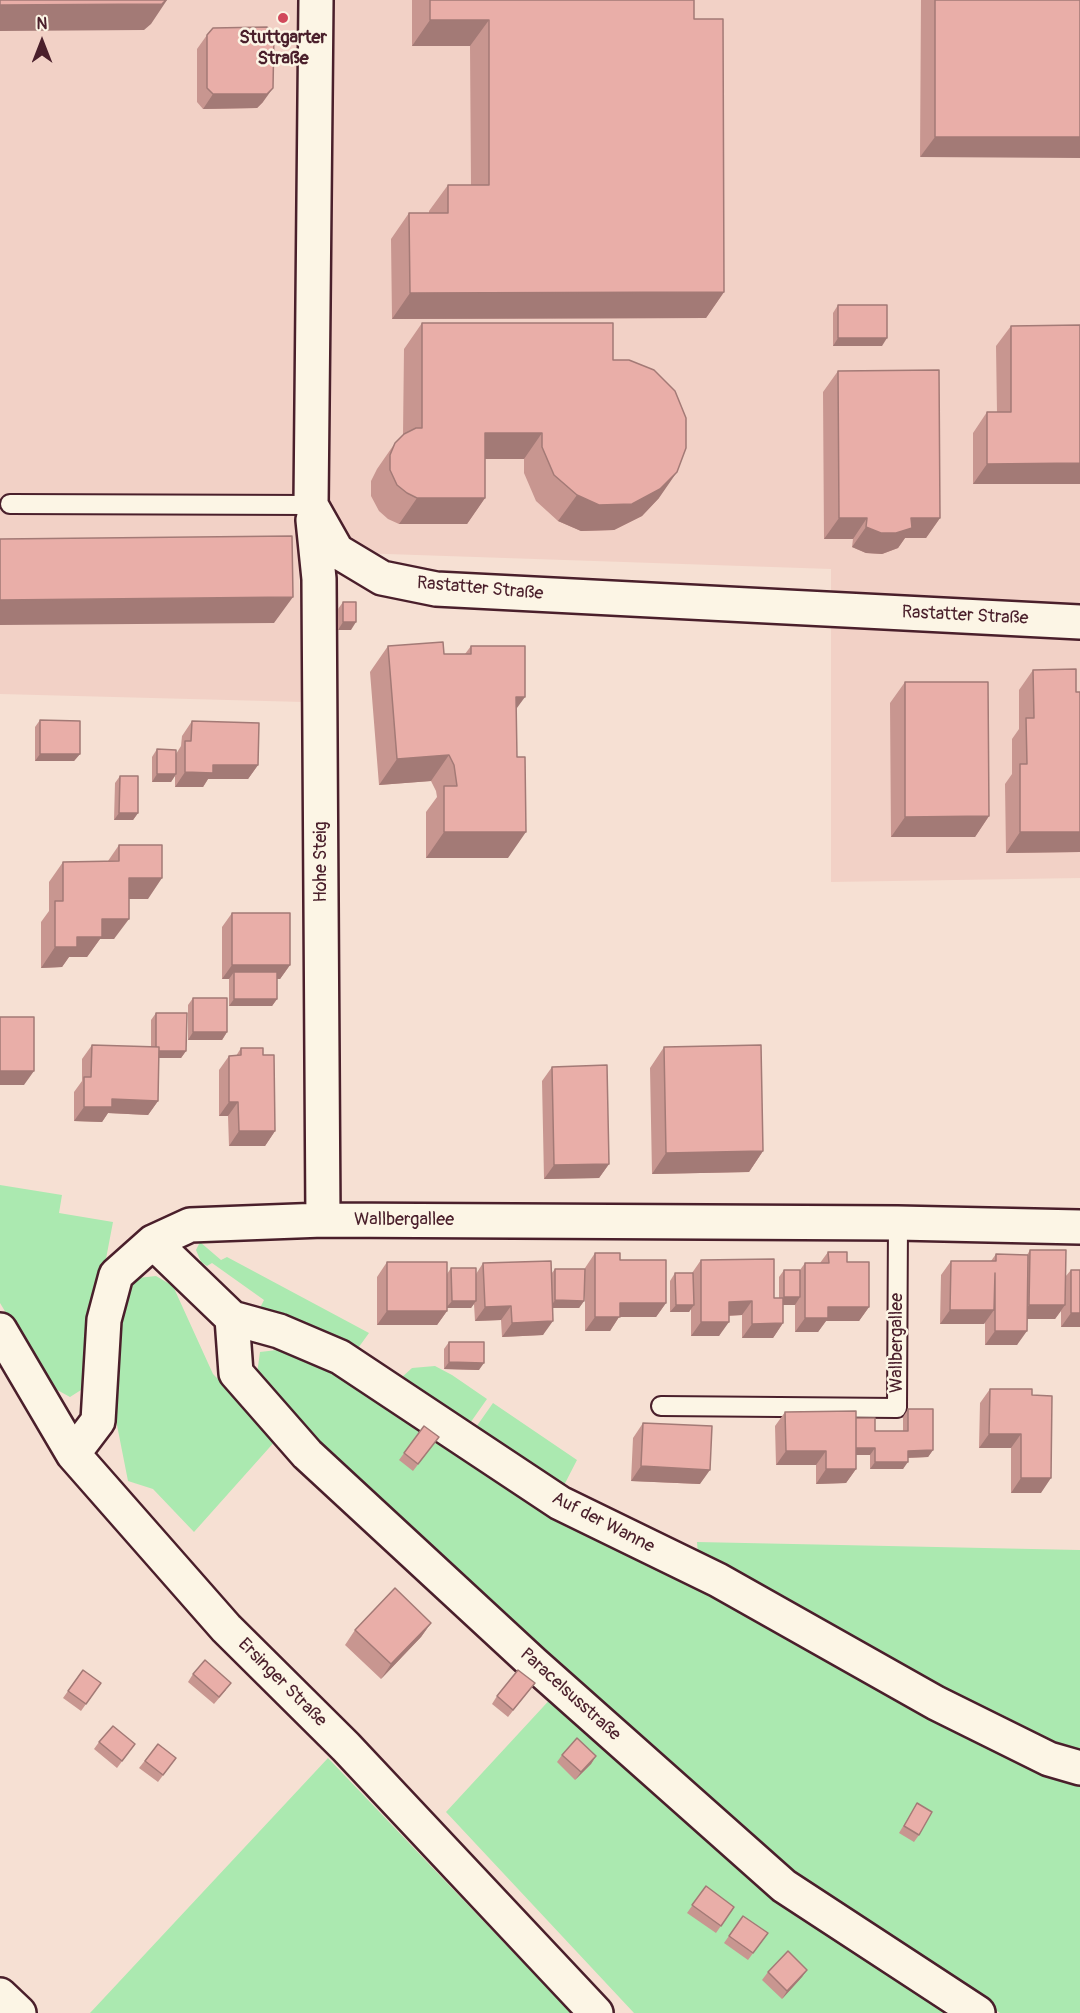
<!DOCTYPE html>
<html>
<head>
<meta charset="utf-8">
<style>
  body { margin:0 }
  #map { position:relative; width:1080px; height:2013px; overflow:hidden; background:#f6e0d3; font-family:Pangolin,sans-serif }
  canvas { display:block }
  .north { position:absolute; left:12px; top:12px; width:60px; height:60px; -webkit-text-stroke:4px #fcf5e5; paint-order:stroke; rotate:0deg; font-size:16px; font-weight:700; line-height:24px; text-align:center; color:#4a1f2b }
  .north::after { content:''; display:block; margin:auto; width:21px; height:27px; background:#4a1f2b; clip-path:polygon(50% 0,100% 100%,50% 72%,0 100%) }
</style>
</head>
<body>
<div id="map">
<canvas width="1080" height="2013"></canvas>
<div class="north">N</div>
</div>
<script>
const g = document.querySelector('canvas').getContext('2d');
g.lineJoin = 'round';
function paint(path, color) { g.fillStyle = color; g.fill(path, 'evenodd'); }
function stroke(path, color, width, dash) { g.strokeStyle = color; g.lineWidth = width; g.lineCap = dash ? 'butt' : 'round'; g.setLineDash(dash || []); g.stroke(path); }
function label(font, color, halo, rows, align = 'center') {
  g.font = font + ' Pangolin,sans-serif'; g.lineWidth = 5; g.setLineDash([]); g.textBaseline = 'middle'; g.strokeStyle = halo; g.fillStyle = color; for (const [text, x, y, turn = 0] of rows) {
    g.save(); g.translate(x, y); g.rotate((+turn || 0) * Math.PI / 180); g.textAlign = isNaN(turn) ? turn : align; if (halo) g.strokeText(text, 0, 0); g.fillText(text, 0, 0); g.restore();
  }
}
paint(new Path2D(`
  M0,0H1080V878L831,882V569L298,551L304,702L0,694Z`), '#f2d1c6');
paint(new Path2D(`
  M0,1185L62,1195L59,1213L113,1222L81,1390L70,1397L50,1386L0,1303Z
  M200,1242L221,1260L227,1257L369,1333L356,1351L286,1323L260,1308L264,1300L212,1263L207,1266L201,1262L196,1250Z
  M156,1276L173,1286L213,1374L277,1439L194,1532L153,1489L128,1481L115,1415L119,1324L123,1300L138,1278Z
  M294,1348L1080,1780V2013H1000L782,1863L293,1424L257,1374L260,1352Z
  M435,1366L452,1375L487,1399L468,1426L401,1378L412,1368Z
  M493,1403L577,1460L560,1493L474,1430Z
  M697,1542L1080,1550V1759L1060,1753L698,1555Z
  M555,1694L963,2013H634L446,1812Z
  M328,1758L571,2013H90Z`), '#abe9b0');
const service = new Path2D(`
  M10,504L311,505
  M661,1406L897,1408L898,1223`);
const minor = new Path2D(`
  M316,0L311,505L337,551L382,578L436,589L1080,622
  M313,520L319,579L323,1220
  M153,1242L232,1318L279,1331L340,1357L560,1503L718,1580L936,1703L1049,1759L1080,1768
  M232,1318L236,1373L307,1454L533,1663L784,1886L978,2013
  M0,1330L73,1454L226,1628L346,1747L596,2013
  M73,1454L98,1421L104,1320L116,1275L153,1242L190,1225L323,1220L898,1223L1080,1227
  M0,1995L19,2013`);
stroke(service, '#4a1f2b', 22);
stroke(minor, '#4a1f2b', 38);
stroke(service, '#fcf5e5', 18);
stroke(minor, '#fcf5e5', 33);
paint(new Path2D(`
  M412,0H694V19L724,292L706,318L392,319L391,239L409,213H429V211L448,185H471L470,46H412Z
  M921,0H1080L920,157Z
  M207,35L263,102L257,108L203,109L197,102V49Z
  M838,305L882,346H833V313Z
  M422,323L613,360L659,498L642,516L614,530L581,531L558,521L536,501L524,473V459H485V498L467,524H399L388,519L379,511L371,496V481L377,469L395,443L403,435L404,349Z
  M1080,325V484H973V433L987,412H997L996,346L1011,326Z
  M838,371L940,518L926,538H905L898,548L882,554L866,553L852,547L853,539H824L823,392Z
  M343,602L351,630H338V609Z
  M388,646L444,654H465L471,646L516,709L508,858H426V812L437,797L436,791L431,781L379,785L370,672Z
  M1033,670L1076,692H1080V852L1006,853L1005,784L1012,774V739L1019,729V690Z
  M905,682L989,816L975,837H891L890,703Z
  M40,720L80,754L74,761H35V727Z
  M192,721L258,765L248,779H208L203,787H175V776L171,782H152V757L157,749L176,754L181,746L182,736Z
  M120,776L138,813L133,820H114L115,783Z
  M119,845L148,899H129L114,939H100L87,957H69L62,967L41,968V922L49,911V882L63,862L108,861Z
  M232,913L290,965L280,979H277V999L272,1006H229V979H222V927Z
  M193,998L227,1032L222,1040H188V1005Z
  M156,1013L186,1051L181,1058H159L158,1101L148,1115L108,1113L102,1122L74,1121V1092L82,1081V1059L92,1045L151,1047V1020Z
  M664,1047L763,1151L749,1172L652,1174L650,1068Z
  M241,1048L263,1055L275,1131L265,1146H229L228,1116H219V1070L229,1056H236Z
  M552,1067L609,1164L599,1178L544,1179L542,1081Z
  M1030,1250L1065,1277L1071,1270L1080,1327H1061V1311L1055,1319H1027L1017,1345H985V1322L984,1324H940L941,1275L951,1261H991L996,1254L1027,1255Z
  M828,1252L847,1262L869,1307L859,1321H826L818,1332H795V1305H783V1323L773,1338H742V1315L729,1316L719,1336H691V1308L689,1312H670V1281L675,1273H692L701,1260L774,1298H779V1277L784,1270H800L805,1263H820Z
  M595,1253L620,1260L666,1303L656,1317H619L610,1331H585V1285L584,1301L579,1308H552L543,1335L502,1337L501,1320L475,1321L474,1304L471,1308H447V1311L437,1325H377V1277L387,1262L447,1274L451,1268L476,1274L483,1263L551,1274L555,1269H585V1268Z
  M449,1342L479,1370L444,1369V1349Z
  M990,1389L1032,1395L1041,1493H1011V1448H979L980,1403Z
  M908,1409L933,1450L928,1457L908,1458L903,1469H870V1455H856V1469L846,1483L816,1484V1465H776L775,1426L785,1412L856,1418L875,1431H903V1417Z
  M643,1423L700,1484L631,1481L633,1438Z
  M424,1426L439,1437L413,1471L399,1460Z
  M431,1623L421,1637L381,1679L345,1645L355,1630Z
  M83,1670L101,1683L81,1711L63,1698Z
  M193,1674L226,1690L214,1704L188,1682Z
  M535,1683L508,1717L492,1704L497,1696Z
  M99,1742L135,1744L117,1768L94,1749Z
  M158,1744L176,1758L158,1782L139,1768Z
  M562,1755L596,1756L591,1764L575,1780L557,1762Z
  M917,1803L919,1835L914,1842L899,1833Z
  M706,1886L734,1907L716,1933L687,1913Z
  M743,1916L768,1933L748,1960L724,1943Z
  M807,1970L802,1977L782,1999L762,1980L768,1972Z`), '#c89690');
paint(new Path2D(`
  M167,0L151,24L144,30L0,31V5Z
  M430,20H489L470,46H412Z
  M273,88L263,102L257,108L203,109L213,94Z
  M935,137H1080V158L920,157Z
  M724,292L706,318L392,319L410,293Z
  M838,338H887L882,346H833Z
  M485,433H542L524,459H467Z
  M1080,463V484H973L987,464Z
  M677,472L659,498L642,516L614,530L581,531L558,521L577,495Z
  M417,498H485L467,524H399Z
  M839,518H867L853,539H824Z
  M911,518H940L926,538H905L898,548L882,554L866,553L852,547L866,527Z
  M293,597L274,623L0,625V600Z
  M343,622H356L351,630H338Z
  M516,697H525L506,723Z
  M40,754H80L74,761H35Z
  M449,755L431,781L379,785L397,759Z
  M213,765H258L248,779H208L203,787H175L185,772Z
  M157,774H176L171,782H152Z
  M119,813H138L133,820H114Z
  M989,816L975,837H891L905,817Z
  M444,832H526L508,858H426Z
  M1020,832H1080V852L1006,853Z
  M129,878H162L148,899H114Z
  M102,919H129L114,939H100L87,957H69L62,967L41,968L55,947L77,937Z
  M232,965H290L280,979H234V972L229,979H222Z
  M234,999H277L272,1006H229Z
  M193,1032H227L222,1040H188Z
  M156,1051H186L181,1058H151Z
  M0,1071H34L24,1085H0Z
  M112,1099L158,1101L148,1115L108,1113L102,1122L74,1121L84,1107Z
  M229,1102H238L228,1116H219Z
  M239,1131H275L265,1146H229Z
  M763,1151L749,1172L652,1174L666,1153Z
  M609,1164L599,1178L544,1179L554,1165Z
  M784,1297H800L795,1305H779Z
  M555,1300L584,1301L579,1308H550Z
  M452,1301H476L471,1308H446Z
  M752,1301L742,1315L719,1316L729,1302Z
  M620,1303H666L656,1317H619L610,1331H585L595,1317Z
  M676,1305H694L689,1312H670Z
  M1029,1305H1065L1055,1319H1019Z
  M511,1306L501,1320L475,1321L485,1307Z
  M828,1307H869L859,1321H826L818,1332H795L805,1318Z
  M950,1310H994L984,1324H940Z
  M387,1311H447L437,1325H377Z
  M1071,1313H1080V1327H1061Z
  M553,1321L543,1335L502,1337L512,1323Z
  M701,1322H729L719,1336H691Z
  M783,1323L773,1338H742L752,1324Z
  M995,1331H1027L1017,1345H985Z
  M449,1362L484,1363L479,1370L444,1369Z
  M989,1434H1021L1011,1448H979Z
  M852,1448H875L870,1455H846Z
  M933,1450L928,1457L903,1458L908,1451Z
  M786,1451H826L816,1465H776Z
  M875,1462H908L903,1469H870Z
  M641,1466L710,1470L700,1484L631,1481Z
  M826,1469H856L846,1483L816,1484Z
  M1021,1478H1051L1041,1493H1011Z
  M431,1623L421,1637L381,1679L391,1664Z
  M596,1756L591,1764L575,1780L581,1772Z
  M807,1970L802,1977L782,1999L787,1991Z`), '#a37a76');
const building = new Path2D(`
  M0,0H166L162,4L0,5Z
  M430,0H694V19H723L724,292L410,293L409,213H448V185H489V20H430Z
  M935,0H1080V137H935Z
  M267,27L274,33L273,88L267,94H213L207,88V35L213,28Z
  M838,305H887V338H838Z
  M422,323H613V360H629L654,370L675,391L686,418V448L677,472L660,489L632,504L599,505L577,495L554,475L542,447V433H485V498H417L407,493L397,485L390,470V455L395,443L404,434L416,428H422Z
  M1080,325V463L987,464V412H1011V326Z
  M939,370L940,518H911L912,528L896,533H881L866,527L867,518H839L838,371Z
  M292,536L293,597L0,600V539Z
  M343,602H356V622H343Z
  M443,642L444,654H471V646H525V697H516L517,757H525L526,832H444V786H457L454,765L449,755L397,759L388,646Z
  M1076,669V692H1080V832H1020V764H1027L1026,718H1034L1033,670Z
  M905,682H988L989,816L905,817Z
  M40,720L80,721V754H40Z
  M192,721L259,723L258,765H213V773L185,772V741H191Z
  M157,749L176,750V774H157Z
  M120,776H138V813H119Z
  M119,845H162V878H129V919H102V937H77V947H55V901H63V862L119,861Z
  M232,913H290V965H232Z
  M234,972H277V999H234Z
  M193,998H227V1032H193Z
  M156,1013H187L186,1051H159V1047H156Z
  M0,1017H34V1071H0Z
  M92,1045L159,1047L158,1101L112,1099V1107H84V1077H91Z
  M761,1045L763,1151L666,1153L664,1047Z
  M241,1048H263V1055H274L275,1131H239L238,1102H229V1056L241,1055Z
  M607,1065L609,1164L554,1165L552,1067Z
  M1030,1250H1066L1065,1305H1029Z
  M828,1252H847V1262H869V1307H828V1318H805V1263H829Z
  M595,1253H620V1260H666V1303H620V1317H595Z
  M996,1254L1028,1255L1027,1331H995V1273L994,1310H950L951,1261H996Z
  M774,1259V1298H783V1323L752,1324V1301L729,1302V1322H701V1260Z
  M551,1261L553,1321L512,1323L511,1306L485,1307L483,1263Z
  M387,1262H447V1311H387Z
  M451,1268H476V1301H452Z
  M555,1269H585L584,1301L555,1300Z
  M784,1270H800V1297H784Z
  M1071,1270H1080V1313H1071Z
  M675,1273H693L694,1305H676Z
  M449,1342H484V1363L449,1362Z
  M990,1389H1032V1395L1052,1396L1051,1478H1021V1434H989Z
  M908,1409H933V1450L908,1451V1462H875V1448H856V1418H875V1431H908Z
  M856,1411V1469H826V1451H786L785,1412Z
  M643,1423L712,1426L710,1470L641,1466Z
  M424,1426L439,1437L418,1464L404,1453Z
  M395,1588L431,1623L391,1664L355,1630Z
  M205,1660L231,1683L219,1697L193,1674Z
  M83,1670L101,1683L86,1704L68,1691Z
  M518,1670L535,1683L513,1710L497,1696Z
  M113,1726L135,1744L122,1761L99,1742Z
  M577,1738L596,1756L581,1772L562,1755Z
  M158,1744L176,1758L163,1775L145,1761Z
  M917,1803L932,1812L919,1835L904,1826Z
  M706,1886L734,1907L721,1926L692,1905Z
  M743,1916L768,1933L753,1953L729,1936Z
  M788,1951L807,1970L787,1991L768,1972Z`);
paint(building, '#e9aea8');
stroke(building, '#a37a76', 1.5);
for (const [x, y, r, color] of [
  [283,18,6,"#d1495b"]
]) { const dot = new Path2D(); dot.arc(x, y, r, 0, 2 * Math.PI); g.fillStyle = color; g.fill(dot); stroke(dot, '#fcf5e5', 2); }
label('bold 18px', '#4a1f2b', '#fcf5e5', [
  ["Stuttgarter",283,38],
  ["Straße",283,59]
]);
label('18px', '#4a1f2b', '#fcf5e5', [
  ["Rastatter Straße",480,589,5],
  ["Rastatter Straße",965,616,3],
  ["Hohe Steig",321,862,-90],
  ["Wallbergallee",404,1220],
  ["Wallbergallee",897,1343,-90],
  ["Auf der Wanne",603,1523,27],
  ["Ersinger Straße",282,1683,45],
  ["Paracelsusstraße",570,1695,42]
]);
</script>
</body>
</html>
